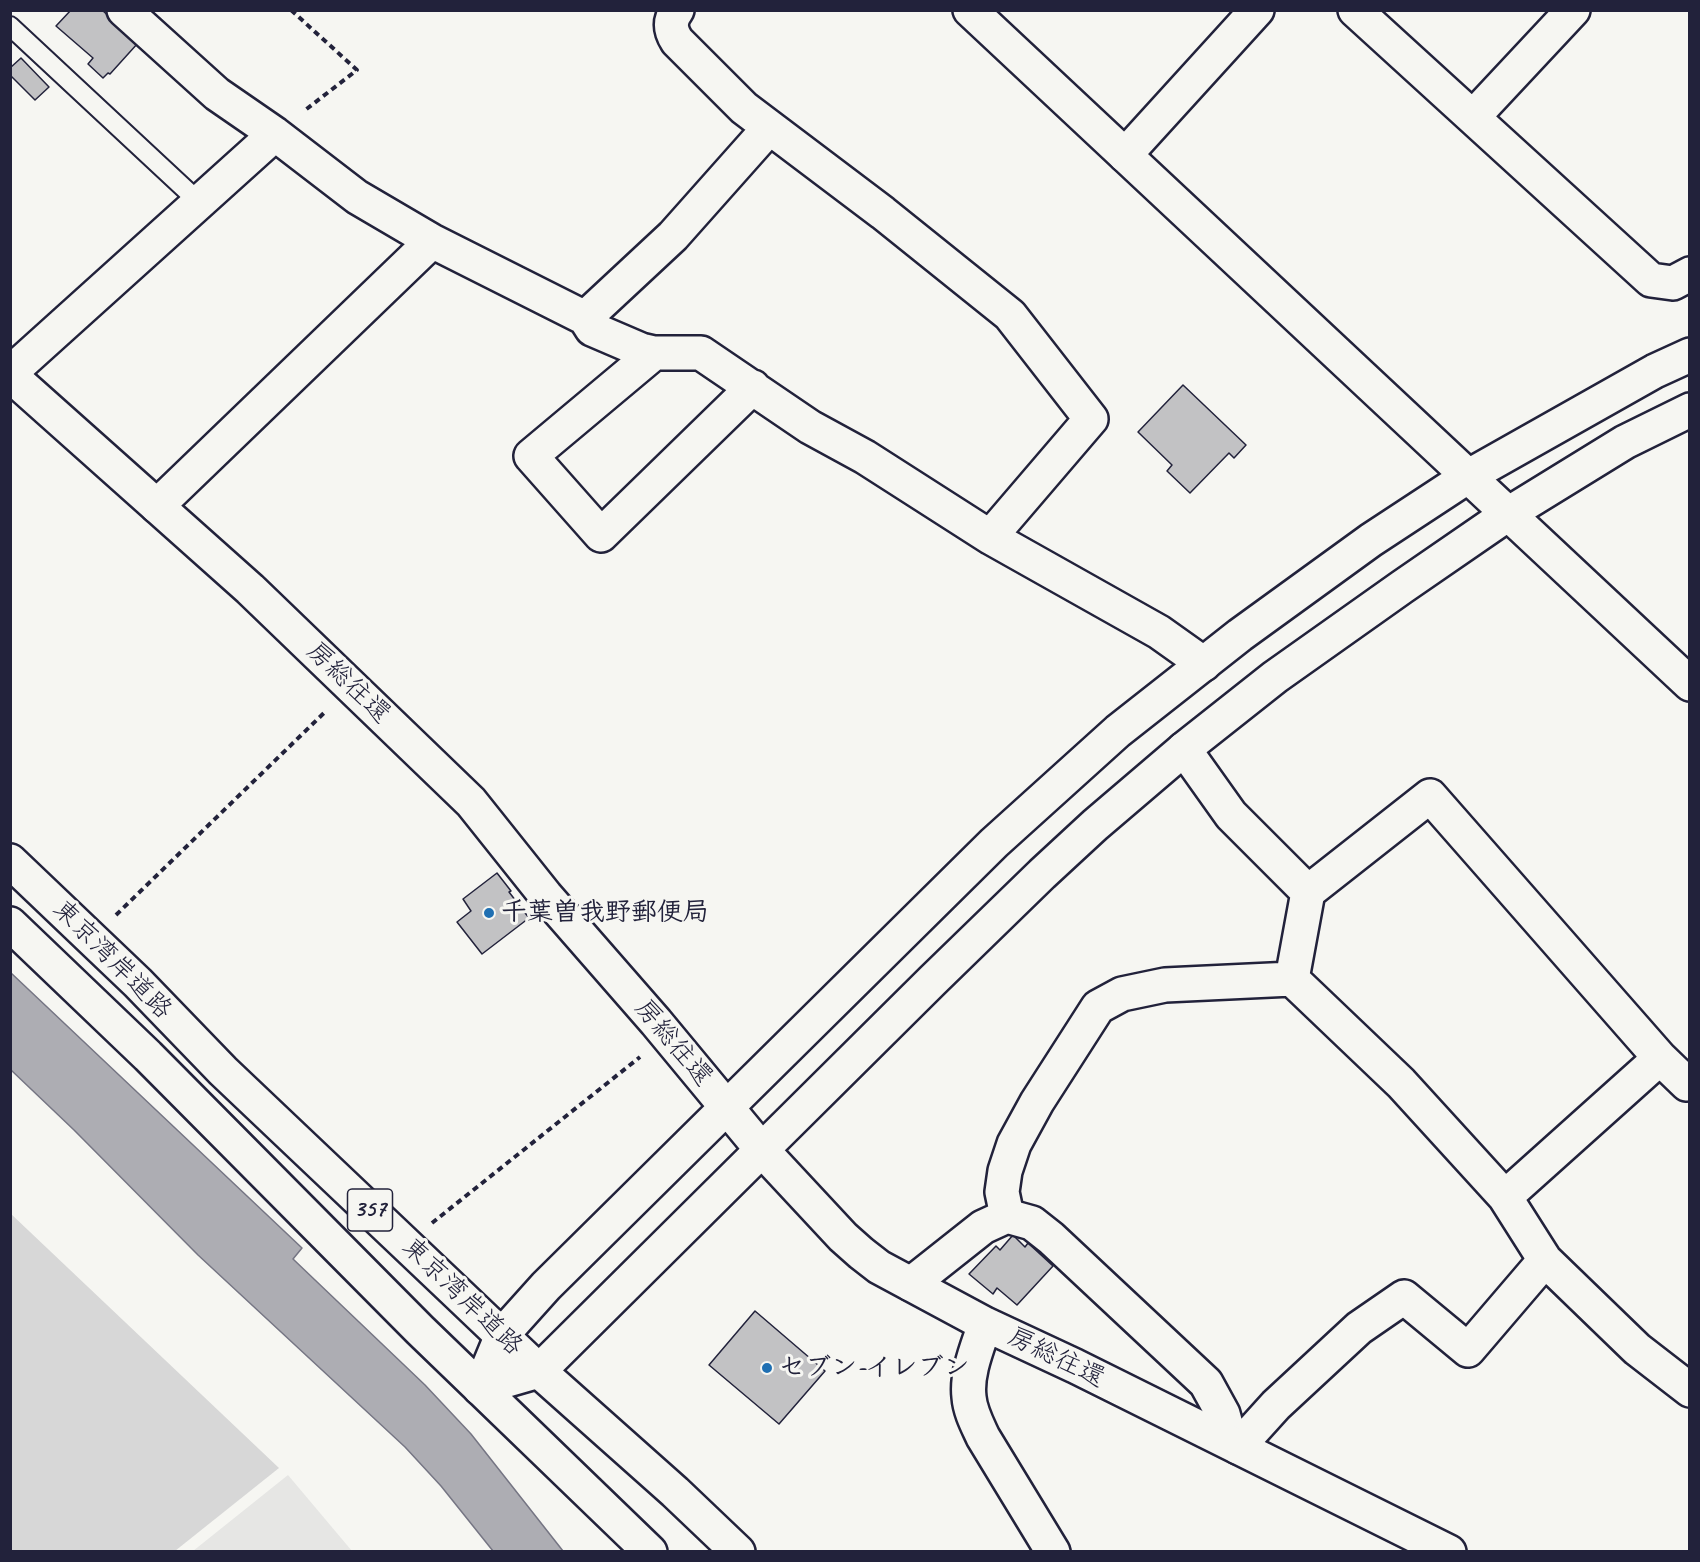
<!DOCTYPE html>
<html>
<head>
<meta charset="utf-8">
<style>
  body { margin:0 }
  #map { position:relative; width:1700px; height:1562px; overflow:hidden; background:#f6f6f2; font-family:Caveat,sans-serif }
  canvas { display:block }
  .frame { position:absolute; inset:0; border:12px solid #22223b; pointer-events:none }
</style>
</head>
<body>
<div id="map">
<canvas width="1700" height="1562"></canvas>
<div class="frame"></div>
</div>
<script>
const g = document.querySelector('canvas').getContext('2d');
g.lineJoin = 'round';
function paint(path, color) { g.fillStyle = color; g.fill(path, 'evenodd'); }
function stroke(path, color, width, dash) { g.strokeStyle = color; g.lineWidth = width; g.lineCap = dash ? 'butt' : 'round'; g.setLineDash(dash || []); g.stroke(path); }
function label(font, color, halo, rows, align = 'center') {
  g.font = font + ' Caveat,"Klee One",sans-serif'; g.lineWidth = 6; g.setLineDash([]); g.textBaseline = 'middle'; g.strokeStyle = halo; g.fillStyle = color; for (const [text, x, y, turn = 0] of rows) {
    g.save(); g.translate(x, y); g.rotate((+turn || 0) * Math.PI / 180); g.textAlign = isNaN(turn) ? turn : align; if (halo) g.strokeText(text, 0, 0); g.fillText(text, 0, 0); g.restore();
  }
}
paint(new Path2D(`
  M288,1475L352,1551H193Z`), '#e6e6e4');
paint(new Path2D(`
  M10,1213L279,1468L175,1551H11Z`), '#d7d7d7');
const water = new Path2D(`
  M10,972L302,1248L293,1259L425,1385L471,1434L563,1551H493L441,1486L405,1447L198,1255L74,1130L11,1070Z`);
paint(water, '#adadb3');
stroke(water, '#757583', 1.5);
const building = new Path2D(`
  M71,10H102L138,43L110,74L108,73L103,78L88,64L93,58L56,26Z
  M21,58L49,87L35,100L10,75V68Z
  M1183,385L1246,445L1234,458L1229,453L1190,493L1167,471L1172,465L1138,432Z
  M497,873L511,891L509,892L529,918L482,954L457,922L471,911L463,899Z
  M1013,1235L1025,1247L1028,1243L1053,1266L1017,1305L997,1288L993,1294L969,1274L996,1246L1000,1250Z
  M755,1311L825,1371L779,1424L709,1365Z`);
paint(building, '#c2c2c4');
stroke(building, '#22223b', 1.5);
const lane = new Path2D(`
  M10,26L199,202`);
const street = new Path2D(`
  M124,10L217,94L275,134L357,197L432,241L585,318L592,329L641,350L654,353H701L810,427L865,457L990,537L1159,632L1204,664
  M677,10C669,21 670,30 677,41L744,108L883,213L1010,315L1091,419L990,537
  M1355,10L1651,280L1673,283L1690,274
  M1473,117L1573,10
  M1125,155L1257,10
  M585,318L673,236L769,128
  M654,353L531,456L601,535L753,387
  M10,373L275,134
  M157,506L432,241
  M1184,749L1231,815L1308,892L1430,796L1660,1058L1687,1084L1690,1082
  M1292,979L1308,892
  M1007,1216L1002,1192L1005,1171L1014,1144L1037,1102L1098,1007L1122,994L1165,985L1292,979L1401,1083L1505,1197L1660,1058
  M1545,1260L1637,1349L1690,1390
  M911,1284L983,1227L1007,1216L1032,1223L1051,1238L1206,1383L1223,1414L1231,1443
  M1238,1447L1276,1405L1359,1328L1404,1297L1468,1350L1545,1260L1505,1197`);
const secondary = new Path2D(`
  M970,10L1690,684
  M10,375L250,589L471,802L546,896L656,1022L762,1150L843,1237L861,1253L879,1267L985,1324L1075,1366L1449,1552
  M985,1324C978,1346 966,1373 969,1397C970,1411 977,1424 983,1437L1053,1552
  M480,1388L502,1335L546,1286L994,843L1118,731L1240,635L1371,540L1467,477L1655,371L1690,355
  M480,1388L539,1371L932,981L1042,874L1095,825L1184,749L1275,677L1402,587L1508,514L1625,442L1690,410`);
const highway = new Path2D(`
  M10,861L138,983L223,1071L456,1292L539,1371L675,1492L738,1552
  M10,924L148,1056L420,1330L650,1552`);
stroke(lane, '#22223b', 22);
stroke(street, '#22223b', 38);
stroke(secondary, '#22223b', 38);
stroke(highway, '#22223b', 38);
stroke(new Path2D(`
  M291,10L357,70L304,111
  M116,915L326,711
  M432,1223L640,1057`), '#22223b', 4, [6, 4.5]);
stroke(lane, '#f6f6f2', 18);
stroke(street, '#f6f6f2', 33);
stroke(secondary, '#f6f6f2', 33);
stroke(highway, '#f6f6f2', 33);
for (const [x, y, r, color] of [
  [489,913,6,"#1f6fb2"],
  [767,1368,6,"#1f6fb2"]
]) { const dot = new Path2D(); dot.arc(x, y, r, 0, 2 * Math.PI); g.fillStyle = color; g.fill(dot); stroke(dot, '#f6f6f2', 2); }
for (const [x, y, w] of [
  [370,1210,45]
]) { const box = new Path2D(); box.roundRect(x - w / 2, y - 21, w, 42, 4.5); g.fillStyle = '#f6f6f2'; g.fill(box); stroke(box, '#22223b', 1.5); }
label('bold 24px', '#22223b', null, [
  ["357",370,1210]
]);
label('26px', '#22223b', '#f6f6f2', [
  ["房総往還",348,683,44],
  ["東京湾岸道路",112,960,45],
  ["房総往還",673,1043,50],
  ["東京湾岸道路",462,1297,44],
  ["房総往還",1056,1358,26]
]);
label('bold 26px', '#22223b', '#f6f6f2', [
  ["千葉曽我野郵便局",501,913],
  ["セブン-イレブン",779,1368]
], 'left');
</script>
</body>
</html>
